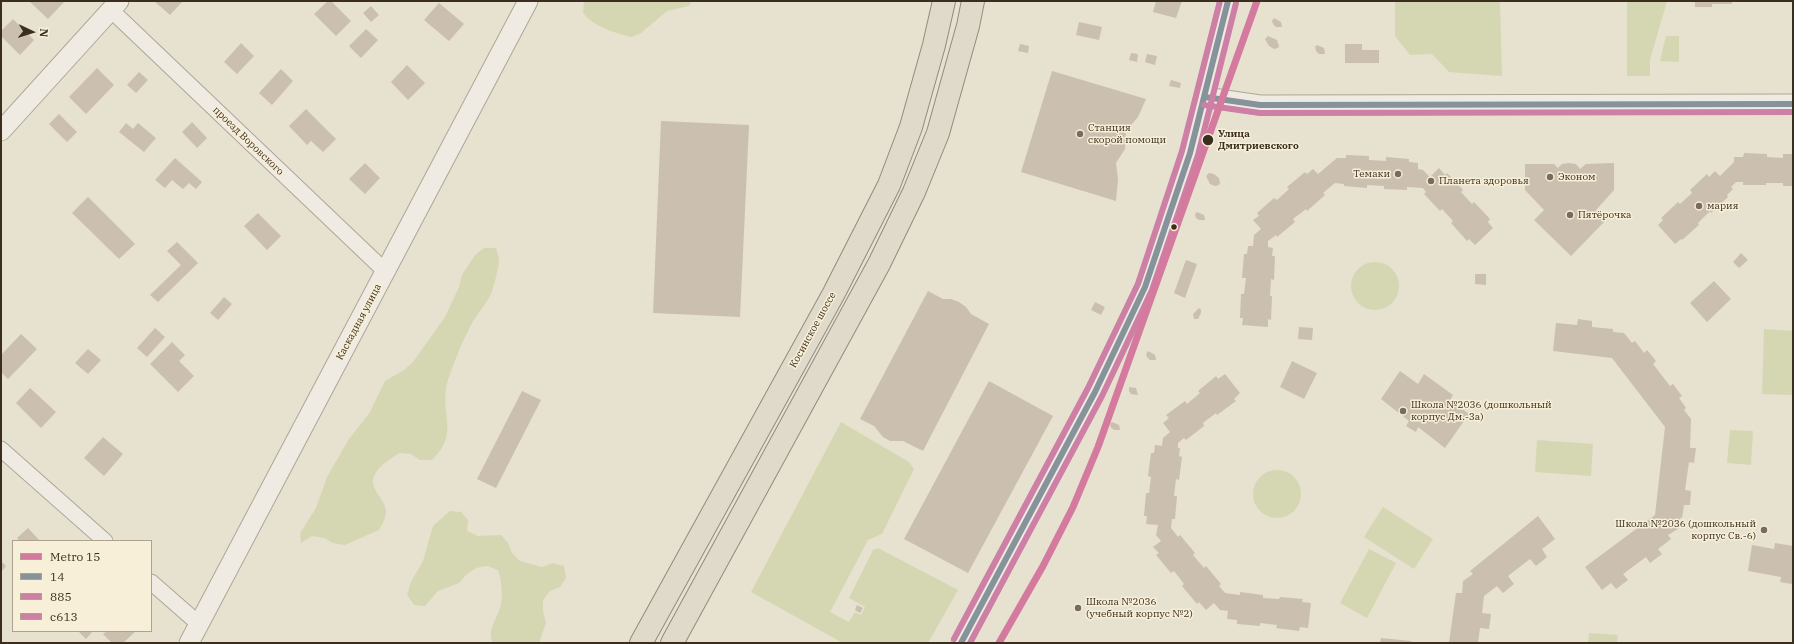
<!DOCTYPE html>
<html>
<head>
<meta charset="utf-8">
<style>
  body { margin:0 }
  #map { position:relative; width:1794px; height:644px; overflow:hidden; background:#e7e1d0; font-family:"IBM Plex Serif",serif }
  canvas { display:block }
  .frame { position:absolute; inset:0; border:2px solid #3c2e1f; pointer-events:none }
  .legend { position:absolute; left:12px; top:540px; width:140px; height:92px; box-sizing:border-box; background:#f7efd7; border:1px solid #aca28d; margin:0; padding:5px 7px; list-style:none; font-size:12px; color:#3c2e1f }
  .legend li { display:flex; align-items:center; gap:8px; height:20px }
  .legend b { width:20px; border:1px solid #aca28d }
  .north { position:absolute; left:12px; top:12px; width:40px; height:40px; -webkit-text-stroke:3px #f7efd7; paint-order:stroke; rotate:94deg; font-size:11px; font-weight:700; line-height:16px; text-align:center; color:#3c2e1f }
  .north::after { content:''; display:block; margin:auto; width:14px; height:18px; background:#3c2e1f; clip-path:polygon(50% 0,100% 100%,50% 72%,0 100%) }
</style>
</head>
<body>
<div id="map">
<canvas width="1794" height="644"></canvas>
<div class="frame"></div>
<ul class="legend">
<li><b style="height:5px;background:#d57a9f"></b>Metro 15</li>
<li><b style="height:5px;background:#86939a"></b>14</li>
<li><b style="height:5px;background:#ce7fa5"></b>885</li>
<li><b style="height:5px;background:#ce7fa5"></b>с613</li>
</ul>
<div class="north">N</div>
</div>
<script>
const g = document.querySelector('canvas').getContext('2d');
g.lineJoin = 'round';
function paint(path, color) { g.fillStyle = color; g.fill(path, 'evenodd'); }
function stroke(path, color, width, dash) { g.strokeStyle = color; g.lineWidth = width; g.lineCap = dash ? 'butt' : 'round'; g.setLineDash(dash || []); g.stroke(path); }
function label(font, color, halo, rows, align = 'center') {
  g.font = font + ' "IBM Plex Serif",serif'; g.lineWidth = 3; g.setLineDash([]); g.textBaseline = 'middle'; g.strokeStyle = halo; g.fillStyle = color; for (const [text, x, y, turn = 0] of rows) {
    g.save(); g.translate(x, y); g.rotate((+turn || 0) * Math.PI / 180); g.textAlign = isNaN(turn) ? turn : align; if (halo) g.strokeText(text, 0, 0); g.fillText(text, 0, 0); g.restore();
  }
}
paint(new Path2D(`
  M584,1H692L689,6L667,11L641,33L631,37C613,32 596,28 583,13Z
  M1395,1H1500L1502,76L1449,72L1432,54L1410,55L1395,36Z
  M1627,1H1667L1650,60V76H1627Z
  M1666,36H1679V62L1660,61Z
  M484,248H496C497,252 499,257 499,260C499,268 493,290 490,296C484,307 475,316 470,327C461,344 454,362 448,380C438,412 461,433 432,460H420L411,454L399,453C391,459 378,466 374,476C369,488 382,496 385,507C388,514 383,523 379,530L345,545L333,543L324,538L312,536L301,543L300,533L316,508L327,477L349,439L370,412L385,381L404,370L413,362L445,317L459,287L462,275L475,255Z
  M1351 286a24 24 0 1 1 48 0a24 24 0 1 1-48 0Z
  M1764,329L1793,331V395L1762,394Z
  M841,422L909,462L914,469L882,534L868,540L830,612L849,622L855,612L861,615L865,607L849,598L873,550L878,548L958,590L928,643H843L751,592Z
  M1730,430L1753,431L1751,465L1727,463Z
  M1537,440L1593,444L1591,476L1535,472Z
  M1253 494a24 24 0 1 1 48 0a24 24 0 1 1-48 0Z
  M1383,507L1433,539L1414,569L1364,537Z
  M450,511L461,512L468,520L467,531L478,536L501,535L508,543L512,553L520,561L542,567L553,563L564,566L566,578L560,587L550,591L543,600V611L546,623L539,643H493C486,630 499,616 501,604C503,592 501,580 498,570L487,566L476,568L466,575L459,583L438,591L425,606L414,605L407,595L411,582L423,561L433,526Z
  M1369,549L1396,563L1367,618L1340,603Z
  M1589,633L1618,635L1617,643H1588Z`), '#d5d7b2');
paint(new Path2D(`
  M29,1H65L48,19Z
  M154,1H183L170,15Z
  M328,1H331L351,21L336,36L314,14Z
  M1156,1H1182L1176,18L1153,12Z
  M1695,1H1732V4H1712V7H1695Z
  M439,3L464,24L449,41L424,20Z
  M371,6L379,15L371,22L363,13Z
  M1274,18L1281,22L1282,27H1276L1273,24L1272,21Z
  M13,19L34,40L20,55L1,36V31Z
  M1079,22L1102,27L1099,40L1076,35Z
  M366,29L378,40L361,58L349,46Z
  M1268,36L1277,40L1279,46L1278,48L1274,49L1269,46L1265,39Z
  M241,43L254,56L237,74L224,62Z
  M1020,44L1029,46L1028,53L1018,51Z
  M1345,44H1362V50H1379V63H1345Z
  M1317,45L1324,48L1325,54H1319L1316,51L1315,47Z
  M1131,53L1138,54L1137,62L1129,60Z
  M1147,54L1157,56L1155,65L1145,62Z
  M407,65L425,83L408,100L391,82Z
  M97,68L114,85L86,114L69,97Z
  M281,69L293,81L272,105L259,93Z
  M1052,71L1146,99L1138,117L1126,131L1125,149L1116,163L1118,179L1116,201L1021,172Z
  M139,72L148,80L136,93L127,85Z
  M1171,80L1181,83L1180,88L1169,86Z
  M306,109L336,139L323,152L311,141L307,145L289,126Z
  M59,114L77,132L67,142L49,124Z
  M661,121L749,125L740,317L653,313Z
  M192,122L207,138L197,148L182,132Z
  M126,123L133,129L138,123L156,138L144,152L119,132Z
  M1744,153L1767,154V157L1783,158V154H1793V186H1783V183H1766V185H1743V182H1736L1731,187L1733,189L1727,195L1728,197L1711,213L1710,211L1698,223L1699,225L1682,240L1681,239L1675,244L1658,225L1663,220L1661,218L1678,202L1680,204L1692,193L1690,190L1707,174L1709,177L1715,171L1720,176L1734,162V157H1743Z
  M1346,155L1369,156V160L1386,161V157L1409,159V162L1418,163V169L1423,170L1430,177L1439,168L1445,175L1447,173L1456,182L1463,190L1461,192L1472,204L1474,202L1490,219L1488,222L1493,228L1475,245L1469,239L1467,241L1451,223L1453,221L1442,209L1440,211L1424,194L1426,192L1423,188L1407,187V190L1384,189V186L1367,185V188L1344,186V184L1335,183L1323,193L1325,195L1307,211L1306,209L1293,219L1295,222L1277,237L1276,235L1268,241V247L1273,248L1272,256H1275L1274,280L1271,279L1270,296H1272L1271,320L1268,319V327L1242,325L1243,318H1240L1241,294H1244L1246,278H1242L1244,254H1247L1248,246H1253L1254,235L1261,229L1253,220L1259,216L1257,213L1274,198L1277,200L1289,189L1287,187L1305,172L1307,174L1313,169L1318,174L1337,158H1346Z
  M175,158L202,182L196,189L189,183L183,189L172,180L165,188L155,180Z
  M365,163L380,178L365,194L349,179Z
  M1569,163L1576,164L1580,169L1586,164L1614,163V190L1596,210L1606,220L1571,256L1534,220L1544,210L1525,190V164H1554L1558,168L1562,164Z
  M1209,173L1214,174L1219,178L1220,183L1219,185L1215,186L1210,184L1206,176Z
  M88,197L135,244L119,259L72,213Z
  M1197,212L1204,215L1205,220H1199L1196,218L1195,214Z
  M258,213L281,236L267,250L244,226Z
  M177,242L198,263L158,302L150,295L181,265L167,251Z
  M1741,253L1748,260L1739,268L1733,262Z
  M1186,260L1197,264L1185,298L1174,293Z
  M1475,274H1486V285L1475,284Z
  M1714,281L1731,299L1707,322L1690,303Z
  M928,291L943,299H951L959,302L966,307L971,314L989,324L923,451L903,441H890L883,437L874,426L860,419Z
  M224,297L232,304L218,320L210,313Z
  M1095,302L1105,307L1101,315L1091,310Z
  M1199,308L1201,310V313L1198,319H1194L1193,314Z
  M1578,319L1592,321V327L1613,329V332L1624,333L1632,343L1635,341L1644,353L1647,350L1656,361L1653,364L1670,386L1673,384L1682,396L1679,398L1686,408L1684,410L1691,419L1690,448H1696L1694,463L1689,462L1685,490L1691,491L1690,505H1684L1682,518H1680L1678,529L1668,535L1671,539L1658,549L1662,554L1650,563L1646,557L1623,574L1628,580L1616,589L1611,583L1602,590L1585,567L1655,515L1665,427L1612,358L1553,351L1556,323L1577,325Z
  M1299,327L1313,328L1312,340L1298,339Z
  M155,328L165,337L147,357L137,348Z
  M21,334L37,349L8,379L1,372V355Z
  M172,342L185,355L179,361L194,376L178,392L150,364Z
  M88,349L101,360L88,374L75,363Z
  M1148,351L1155,355L1156,360H1150L1147,357L1146,354Z
  M1292,361L1317,373L1304,399L1280,387Z
  M1400,371L1418,384L1424,374L1453,395L1450,400L1469,414L1445,448L1418,427L1416,432L1406,426L1409,421L1381,399Z
  M1225,374L1240,393L1234,399L1236,401L1217,415L1216,413L1203,423L1204,426L1186,440L1184,438L1178,443V448H1180L1179,456L1182,457L1179,480L1176,479L1174,496H1177L1175,519H1172L1171,528L1178,537L1180,535L1195,553L1193,555L1204,568L1206,566L1221,584L1219,586L1225,593L1240,595V592L1263,595V598L1279,599L1280,597L1303,599L1302,602L1311,603L1308,628L1300,627L1299,631L1276,628L1277,625L1260,623V626L1237,624V620L1227,619L1228,611L1220,610L1214,603L1206,610L1199,602L1197,604L1182,586L1184,584L1174,571L1171,573L1156,555L1159,553L1153,547L1161,541L1156,535L1158,525L1146,524L1147,516H1144L1146,493H1149L1151,477L1148,476L1151,453H1154L1155,445L1162,446L1163,438L1170,432L1163,423L1169,418L1166,415L1185,401L1187,404L1200,393L1198,391L1216,376L1218,379Z
  M989,381L1053,416L968,573L904,539Z
  M1129,387L1136,388L1138,395L1131,394L1129,391Z
  M30,388L56,412L41,428L16,403Z
  M522,391L541,400L496,488L477,479Z
  M1112,422L1119,425L1120,430H1115L1111,428L1110,424Z
  M103,437L123,454L104,476L84,458Z
  M1538,516L1555,539L1542,549L1547,557L1536,566L1530,559L1508,576L1514,584L1503,593L1497,586L1484,596L1482,613L1491,614L1490,622L1489,629L1480,628L1478,643H1449L1456,593H1462L1463,581L1473,574L1470,571Z
  M28,528L40,541H19L17,538Z
  M1775,543L1793,546L1792,584L1780,582L1781,577L1748,571L1752,545L1774,549Z
  M1,561L6,566L1,572Z
  M857,605L863,608L860,613L855,610Z
  M78,631H93L86,639Z
  M107,631H136L123,643H112L103,634Z
  M1381,638L1411,641V643H1380Z`), '#cbbfb0');
const minor = new Path2D(`
  M111,10L385,271
  M1,449L105,541
  M151,582L199,624`);
const tertiary = new Path2D(`
  M1205,97L1260,105L1793,104
  M1,131L119,1
  M189,643L528,1
  M961,643L1095,392L1145,287L1167,224L1190,153L1228,1`);
const trunk = new Path2D(`
  M641,643L834,293L889,185L911,127L934,45L944,1
  M672,643L879,264L914,192L938,133L968,26L973,1`);
stroke(minor, '#ada698', 17);
stroke(tertiary, '#ada698', 21);
stroke(trunk, '#928b7f', 24);
stroke(minor, '#efebe2', 15);
stroke(tertiary, '#efebe2', 19);
stroke(trunk, '#e0daca', 22);
stroke(new Path2D(`
  M1205,97L1260,105L1793,104
  M961,643L1095,392L1145,287L1190,153L1228,1`), '#86939a', 6);
stroke(new Path2D(`
  M1204,105L1260,113L1793,112
  M970,643L1102,396L1152,290L1198,155L1236,3`), '#ce7fa5', 6);
stroke(new Path2D(`
  M954,639L1088,388L1138,284L1182,151L1220,1`), '#ce7fa5', 6);
stroke(new Path2D(`
  M999,643L1043,566L1073,507L1098,447L1257,1`), '#d57a9f', 7);
for (const [x, y, r, color] of [
  [1080,134,4,"#786d5d"],
  [1208,140,6,"#3c2e1f"],
  [1398,174,4,"#786d5d"],
  [1550,177,4,"#786d5d"],
  [1431,181,4,"#786d5d"],
  [1699,206,4,"#786d5d"],
  [1570,215,4,"#786d5d"],
  [1174,227,3.5,"#3c2e1f"],
  [1403,411,4,"#786d5d"],
  [1764,530,4,"#786d5d"],
  [1078,608,4,"#786d5d"]
]) { const dot = new Path2D(); dot.arc(x, y, r, 0, 2 * Math.PI); g.fillStyle = color; g.fill(dot); stroke(dot, '#f7efd7', 1.5); }
label('10px', '#3c2e1f', '#f7efd7', [
  ["Станция",1088,128],
  ["скорой помощи",1088,140],
  ["Темаки",1390,174,"right"],
  ["Эконом",1558,177],
  ["Планета здоровья",1439,181],
  ["мария",1707,206],
  ["Пятёрочка",1578,215],
  ["Школа №2036 (дошкольный",1411,405],
  ["корпус Дм.-3а)",1411,417],
  ["Школа №2036 (дошкольный",1756,524,"right"],
  ["корпус Св.-6)",1756,536,"right"],
  ["Школа №2036",1086,602],
  ["(учебный корпус №2)",1086,614]
], 'left');
label('bold 10px', '#3c2e1f', '#f7efd7', [
  ["Улица",1218,134],
  ["Дмитриевского",1218,146]
], 'left');
label('10px', '#3c2e1f', '#f7efd7', [
  ["проезд Воровского",248,141,44],
  ["Каскадная улица",359,322,-62],
  ["Косинское шоссе",813,330,-61]
]);
</script>
</body>
</html>
